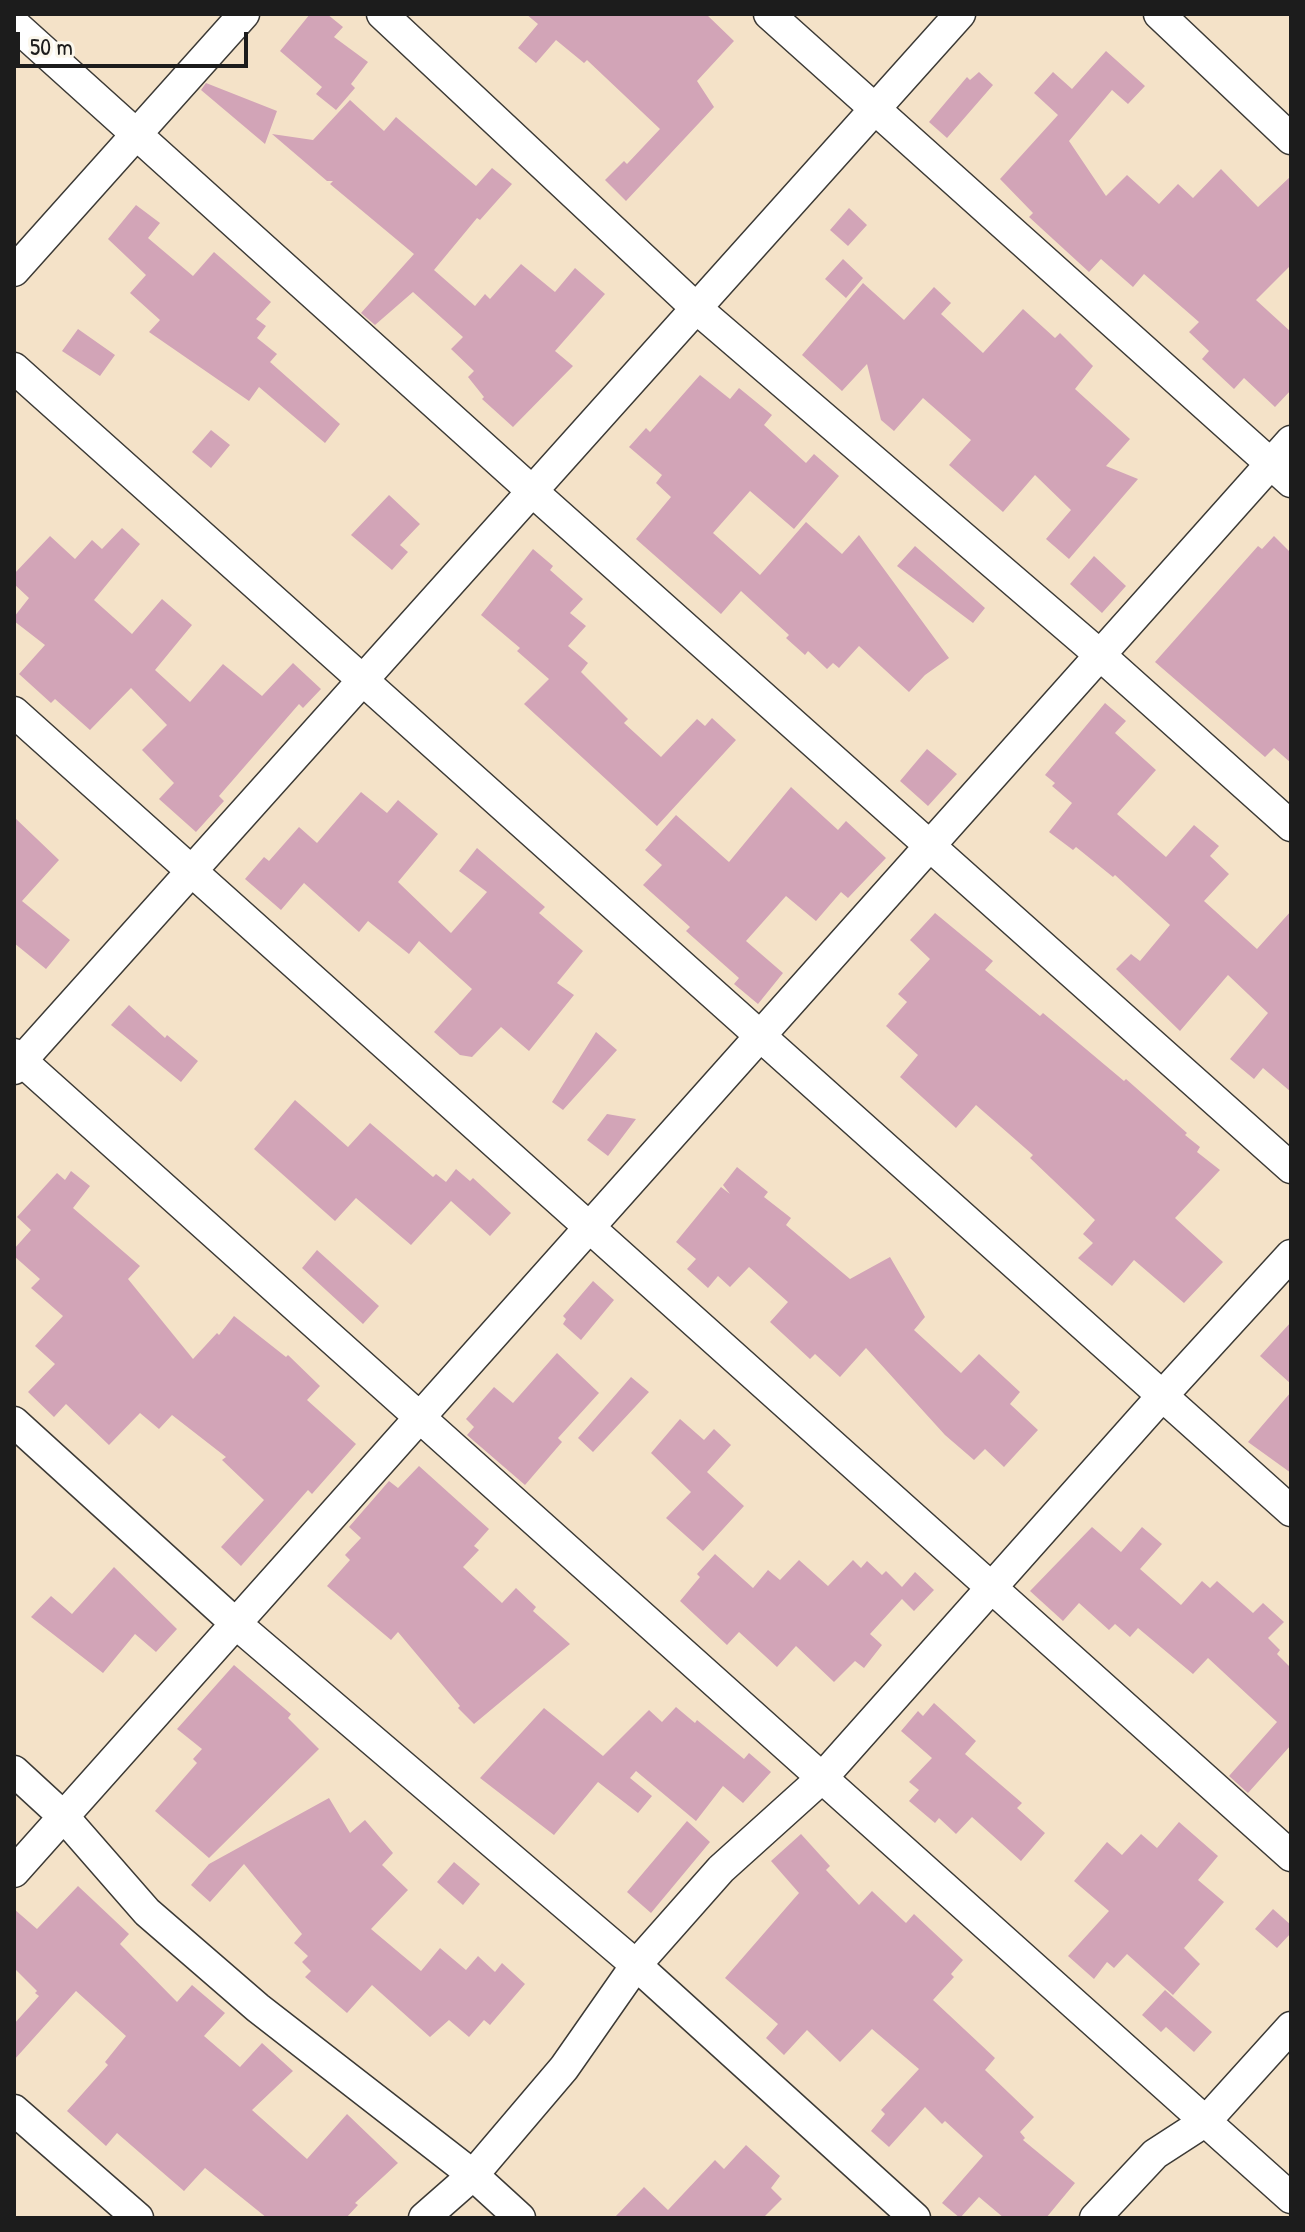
<!DOCTYPE html>
<html>
<head>
<meta charset="utf-8">
<style>
  body { margin:0 }
  #map { position:relative; width:1305px; height:2232px; overflow:hidden; background:#f4e2c8; font-family:"Patrick Hand",sans-serif }
  canvas { display:block }
  .frame { position:absolute; inset:0; border:16px solid #1c1c1c; pointer-events:none }
  .scale { position:absolute; left:16px; top:32px; width:232px; height:36px; box-sizing:border-box; border:4px solid #1c1c1c; border-top:0; padding-left:10px; font-size:24px; line-height:28px; white-space:nowrap; color:#1c1c1c; -webkit-text-stroke:6px #fbf7ec; paint-order:stroke }
</style>
</head>
<body>
<div id="map">
<canvas width="1305" height="2232"></canvas>
<div class="frame"></div>
<div class="scale">50 m</div>
</div>
<script>
const g = document.querySelector('canvas').getContext('2d');
g.lineJoin = 'round';
function paint(path, color) { g.fillStyle = color; g.fill(path, 'evenodd'); }
function stroke(path, color, width, dash) { g.strokeStyle = color; g.lineWidth = width; g.lineCap = dash ? 'butt' : 'round'; g.setLineDash(dash || []); g.stroke(path); }
paint(new Path2D(`
  M310,14H327L343,27L334,37L368,62L351,84L355,88L336,110L316,94L322,87L280,51Z
  M526,14H706L734,41L697,81L714,107L626,201L605,180L624,161L627,164L660,129L587,60L584,63L556,40L536,63L518,48L538,24Z
  M1106,51L1145,86L1128,104L1112,90L1069,141L1106,196L1127,175L1159,204L1178,184L1193,198L1221,169L1258,207L1291,176V265L1256,300L1291,332V390L1275,407L1244,378L1234,389L1202,359L1209,351L1189,332L1199,322L1144,274L1133,287L1101,259L1089,272L1029,217L1033,213L1000,179L1058,115L1034,93L1053,72L1072,89Z
  M979,72L993,85L947,138L929,122L967,77L970,80Z
  M206,83L277,111L265,144L201,90Z
  M350,100L384,131L396,117L476,186L492,168L512,184L480,220L477,218L434,270L475,306L485,294L490,299L521,264L555,292L575,268L605,294L555,351L573,366L513,427L482,399L484,397L468,377L474,371L451,349L463,337L413,292L375,325L361,313L414,254L330,184L333,181H327L272,134L313,140Z
  M136,205L160,223L148,238L193,276L214,252L271,302L256,319L266,326L257,338L277,354L270,362L340,424L325,443L259,387L249,401L149,332L160,320L130,293L146,275L108,239Z
  M849,208L867,225L848,246L830,230Z
  M843,259L863,278L846,298L825,279Z
  M863,283L904,320L934,287L951,303L941,314L983,353L1023,309L1055,338L1060,333L1093,366L1075,389L1130,439L1106,466L1138,479L1069,559L1046,539L1071,510L1035,475L1003,512L949,465L971,440L923,398L894,431L881,420L867,364L842,391L802,355Z
  M78,329L115,355L100,376L62,351Z
  M700,375L730,399L739,388L772,415L764,425L806,463L814,454L839,476L794,529L750,491L713,533L760,575L806,522L842,554L859,535L949,658L925,675L909,692L859,646L839,668L833,663L827,669L808,651L805,655L786,638L789,635L741,591L721,614L636,539L671,497L656,483L662,475L629,447L646,428L650,432Z
  M211,430L230,445L211,468L192,452Z
  M389,495L420,524L400,545L408,552L392,570L351,535Z
  M122,528L140,544L94,600L132,634L162,599L192,625L155,670L190,702L223,664L262,696L293,663L321,689L303,708L299,704L252,758L219,796L224,801L196,832L159,799L174,783L142,750L167,725L131,688L90,730L55,699L51,703L19,674L45,645L14,621V617L29,598L14,584V574L50,536L75,559L92,540L102,549Z
  M1274,536L1291,553V763L1274,748L1265,757L1155,662L1258,546L1262,549Z
  M915,546L985,608L973,623L897,566Z
  M533,549L553,566L550,570L583,599L570,613L586,626L568,646L588,663L581,672L628,719L624,723L661,757L697,719L705,726L712,718L736,740L657,826L524,704L549,679L517,651L520,648L481,615Z
  M1094,556L1126,586L1102,613L1070,584Z
  M1105,703L1126,721L1115,733L1156,770L1117,814L1166,857L1194,825L1219,846L1210,856L1229,874L1204,901L1257,949L1291,911V1092L1263,1068L1254,1079L1230,1059L1268,1013L1228,975L1180,1031L1116,969L1131,954L1140,961L1170,925L1115,875L1113,877L1076,847L1073,850L1049,832L1072,803L1052,786L1055,783L1045,775Z
  M927,749L957,774L928,806L900,781Z
  M791,787L838,830L846,821L886,858L848,898L841,892L816,921L786,896L746,941L783,973L758,1004L734,984L739,978L686,931L690,927L643,885L662,865L645,850L676,815L729,862Z
  M361,792L387,813L398,800L438,834L398,882L451,933L487,892L459,871L477,848L545,907L539,913L583,951L557,983L574,995L529,1051L501,1027L472,1057L460,1055L434,1032L472,989L419,941L409,954L368,921L359,932L304,883L281,910L245,879L264,857L269,861L299,827L317,843Z
  M14,817L59,860L22,901L70,940L46,969L14,943Z
  M935,913L993,961L985,970L1040,1016L1043,1013L1124,1081L1126,1079L1187,1133L1185,1135L1200,1147L1197,1152L1220,1170L1175,1218L1223,1262L1184,1303L1134,1260L1112,1286L1078,1258L1093,1243L1083,1234L1095,1220L1030,1158L1033,1155L976,1105L956,1128L900,1077L918,1055L886,1026L907,1002L898,994L930,959L910,940Z
  M129,1005L165,1038L167,1035L198,1061L181,1082L111,1025Z
  M596,1032L617,1050L563,1110L552,1102Z
  M295,1100L348,1147L370,1123L433,1177L436,1174L446,1182L456,1169L470,1181L473,1178L511,1213L490,1236L451,1201L411,1245L356,1198L335,1221L254,1149Z
  M607,1114L636,1119L608,1156L587,1140Z
  M737,1167L768,1192L764,1197L791,1218L786,1225L850,1279L890,1257L925,1317L914,1330L961,1373L979,1354L1020,1392L1010,1404L1038,1430L1004,1467L985,1449L974,1460L945,1435L866,1348L840,1377L815,1354L810,1359L770,1322L788,1302L749,1267L730,1287L718,1276L708,1288L687,1269L696,1259L676,1242L721,1187L730,1194L723,1185Z
  M71,1171L90,1186L73,1208L140,1266L128,1279L193,1359L217,1333L219,1335L234,1316L286,1357L288,1355L320,1386L307,1400L356,1444L312,1494L308,1490L241,1566L221,1547L264,1500L222,1460L226,1457L172,1415L159,1429L140,1413L109,1445L66,1404L54,1417L28,1392L55,1364L35,1346L63,1316L31,1288L40,1279L14,1256V1249L31,1230L17,1217L57,1173L65,1180Z
  M317,1250L379,1306L363,1324L302,1268Z
  M593,1281L614,1300L581,1340L563,1324L566,1319L563,1316Z
  M1291,1322V1384L1260,1356Z
  M557,1353L599,1393L558,1438L562,1442L525,1485L467,1435L474,1427L466,1419L494,1387L513,1403Z
  M631,1377L649,1392L593,1452L578,1438Z
  M1291,1392V1473L1248,1442Z
  M680,1419L704,1440L714,1429L731,1445L707,1472L744,1506L703,1551L666,1518L691,1492L651,1453Z
  M419,1466L489,1529L474,1546L479,1550L463,1567L502,1603L516,1588L536,1607L533,1611L570,1644L474,1724L458,1708L460,1706L398,1632L391,1640L327,1586L350,1560L345,1555L361,1538L349,1527L389,1481L398,1488Z
  M1092,1527L1121,1552L1142,1527L1162,1544L1140,1569L1181,1605L1202,1581L1210,1588L1217,1581L1253,1613L1263,1603L1284,1622L1268,1638L1280,1650L1277,1654L1291,1668V1745L1248,1793L1229,1776L1277,1722L1208,1658L1193,1674L1138,1628L1130,1637L1115,1624L1109,1630L1079,1603L1063,1621L1030,1591Z
  M715,1554L753,1588L768,1570L780,1580L799,1560L828,1586L853,1560L861,1568L867,1561L882,1575L886,1571L902,1587L915,1572L934,1590L914,1611L902,1599L870,1634L882,1645L864,1668L855,1661L834,1682L796,1646L777,1667L739,1632L727,1645L680,1601L700,1577L697,1574Z
  M114,1567L177,1629L156,1652L135,1634L103,1673L31,1617L51,1596L72,1614Z
  M234,1665L291,1714L288,1718L319,1749L209,1858L155,1811L197,1763L193,1759L202,1749L177,1729Z
  M934,1703L976,1741L965,1754L1022,1803L1017,1808L1045,1833L1021,1861L972,1817L956,1834L939,1818L935,1823L909,1801L919,1790L909,1782L932,1758L901,1731L918,1711L923,1716Z
  M676,1707L695,1723L697,1720L744,1759L749,1753L771,1772L743,1803L723,1786L696,1821L636,1771L630,1778L652,1796L638,1813L598,1782L554,1835L480,1778L544,1708L603,1756L649,1710L662,1722Z
  M329,1798L350,1833L365,1820L393,1853L382,1865L408,1890L371,1929L421,1971L440,1948L466,1970L478,1956L495,1972L502,1963L525,1984L490,2025L484,2020L469,2037L449,2020L430,2037L372,1985L347,2013L305,1977L311,1971L302,1962L308,1956L294,1943L302,1934L244,1864L210,1902L191,1885L209,1864Z
  M687,1821L710,1842L651,1913L627,1892Z
  M1179,1822L1218,1856L1198,1880L1224,1902L1184,1948L1200,1964L1173,1995L1127,1954L1114,1968L1107,1962L1094,1979L1068,1956L1109,1911L1074,1881L1107,1842L1122,1855L1141,1834L1157,1848Z
  M801,1834L830,1866L826,1870L859,1905L872,1891L906,1923L914,1914L963,1960L951,1974L954,1977L933,2000L995,2058L985,2070L1034,2117L1020,2132L1025,2138L1023,2140L1075,2183L1046,2218H1004L979,2197L960,2218L942,2203L983,2156L945,2121L942,2124L925,2107L889,2147L871,2131L885,2114L881,2110L919,2069L872,2029L840,2062L807,2030L784,2055L766,2038L778,2024L725,1978L799,1893L771,1861Z
  M454,1862L480,1884L463,1905L437,1882Z
  M78,1886L129,1934L120,1944L177,2002L192,1985L225,2013L204,2036L240,2067L262,2043L293,2071L252,2110L307,2159L347,2114L398,2163L355,2203L358,2205L346,2218H267L205,2168L184,2191L117,2133L106,2146L67,2111L108,2065L105,2062L126,2036L76,1991L14,2060V2024L39,1996L35,1993L37,1991L14,1968V1909L37,1929Z
  M1273,1909L1291,1925V1933L1277,1948L1255,1929Z
  M1165,1990L1212,2032L1194,2052L1166,2027L1161,2032L1142,2015Z
  M746,2145L780,2176L771,2188L782,2199L763,2218H614L644,2187L668,2210L715,2160L724,2169Z`), '#d2a4b7');
const minor = new Path2D(`
  M382,14L696,308L1100,655L1291,826
  M769,14L1291,482
  M1159,14L1291,139
  M14,24L532,491L1291,1168
  M14,271L244,14
  M14,368L1291,1511
  M14,712L1291,1856
  M14,1054L1291,2198
  M14,1069L960,14
  M14,1422L234,1622L636,1965L915,2218
  M14,1771L64,1817L147,1912L258,2008L473,2175L520,2218
  M14,1872L1291,441
  M14,2110L138,2218
  M424,2218L473,2175L564,2068L636,1965L721,1869L822,1778L1162,1396L1291,1255
  M1095,2218L1155,2154L1206,2121L1291,2027`);
stroke(minor, '#3c3a36', 33);
stroke(minor, '#fff', 30);
</script>
</body>
</html>
